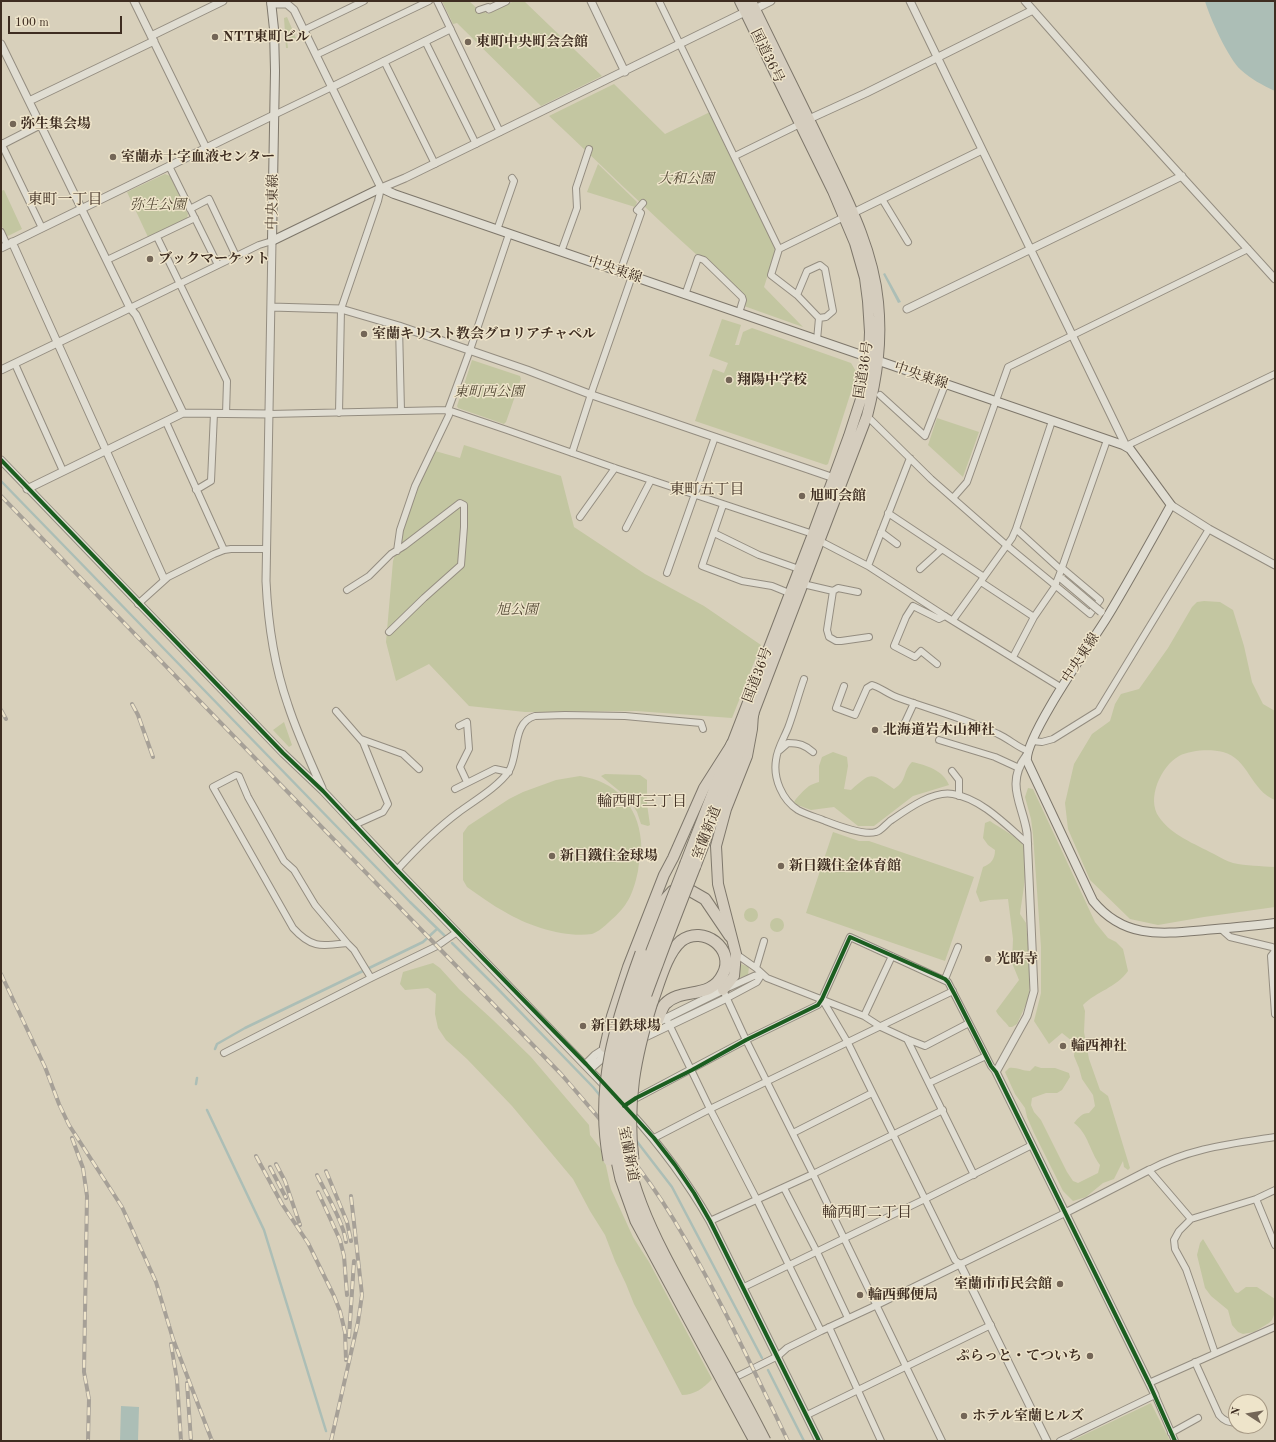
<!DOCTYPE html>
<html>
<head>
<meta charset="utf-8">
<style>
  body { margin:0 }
  #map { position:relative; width:1276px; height:1442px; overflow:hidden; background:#d8d0bb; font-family:"Old Standard TT",serif }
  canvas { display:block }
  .frame { position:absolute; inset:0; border:2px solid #3e2d21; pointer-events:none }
  .north { position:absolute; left:1228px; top:1394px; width:40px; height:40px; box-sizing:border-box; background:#eee4ca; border:1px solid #a89b86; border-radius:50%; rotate:282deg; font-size:11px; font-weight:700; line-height:16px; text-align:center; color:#3e2d21 }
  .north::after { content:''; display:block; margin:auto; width:14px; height:18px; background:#746657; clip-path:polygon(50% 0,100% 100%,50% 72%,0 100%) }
  .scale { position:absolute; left:8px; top:16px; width:114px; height:18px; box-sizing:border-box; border:2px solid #3e2d21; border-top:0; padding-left:5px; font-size:12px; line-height:14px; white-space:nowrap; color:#3e2d21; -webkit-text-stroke:3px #eee4ca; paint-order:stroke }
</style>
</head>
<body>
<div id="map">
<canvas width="1276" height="1442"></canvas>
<div class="frame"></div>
<div class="north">N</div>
<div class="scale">100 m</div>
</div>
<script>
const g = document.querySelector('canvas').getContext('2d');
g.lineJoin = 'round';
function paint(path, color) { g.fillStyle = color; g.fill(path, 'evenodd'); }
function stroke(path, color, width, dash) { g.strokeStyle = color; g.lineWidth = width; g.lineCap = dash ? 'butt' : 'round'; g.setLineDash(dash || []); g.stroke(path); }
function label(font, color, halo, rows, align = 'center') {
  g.font = font + ' "Old Standard TT","Noto Serif JP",serif'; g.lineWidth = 3; g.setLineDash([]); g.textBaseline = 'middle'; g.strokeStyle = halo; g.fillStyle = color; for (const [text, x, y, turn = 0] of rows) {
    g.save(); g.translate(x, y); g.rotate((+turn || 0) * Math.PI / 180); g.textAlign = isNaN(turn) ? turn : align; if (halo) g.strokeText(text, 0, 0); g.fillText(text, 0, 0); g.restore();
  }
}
paint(new Path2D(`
  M442,1H469L481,12L483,11L488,14L514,1H524L602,76L541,106L457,23L453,24Z
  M287,17L296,38L287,40L288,48H286L284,18Z
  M614,84L665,134L710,112L776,250L764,287L803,327L744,306L745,296L705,258L697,255C647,210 598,162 549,116Z
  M598,164L637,202L635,207L587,192Z
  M165,174L170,176L188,214L187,218L148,237L127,192Z
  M4,190L22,229L8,236L6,235L1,224V191Z
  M722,319L741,325L735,345H739L743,332L752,328L851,363L857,373L828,464L826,465L695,421L713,369L724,373L728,363L709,356Z
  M472,360L520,376L521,379L506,422L504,424L458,408L457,406Z
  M937,418L979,432L963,477L928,445Z
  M464,445L561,476L574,527L645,574L704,606L761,645L732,718L636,711L525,712L469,706L429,664L396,681L386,642L393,561L413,498L435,451L460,458Z
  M1204,601L1220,602L1233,610L1244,646L1252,682L1263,704L1275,711V800C1251,791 1248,758 1223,752C1210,749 1191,750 1179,756C1161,766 1146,799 1159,817C1171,835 1195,844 1214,854C1220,857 1226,861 1233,863C1246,866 1261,866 1275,867V907L1204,917L1158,925L1130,919L1090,880L1068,829L1065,803L1074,764L1092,734L1110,721L1115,704L1121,694L1139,689L1168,648L1192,607L1197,602Z
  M284,722L292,745L289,747L273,730Z
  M833,752L847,757L848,766L844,789L851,790C873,771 870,773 894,789C908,780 902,772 912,762C926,765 943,770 949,785L913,796L874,826H858L834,807L811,810L795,804L794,802C796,798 805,789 809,786C812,784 816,783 819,782V766L822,757Z
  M605,774L640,775L647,780V804L650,825L648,826L641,824L637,812L628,798L601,776Z
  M580,776C615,781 638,805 641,841C642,851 639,861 638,871C633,894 628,906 609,922C605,926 598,932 592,934C565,938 528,926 505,912C492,905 480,896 467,887L463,880V833L468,826L509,799L523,792L556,780Z
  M1028,788L1033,789L1095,922L1108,938L1116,942L1123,949L1128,971C1116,988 1097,991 1083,1005L1085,1011L1084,1032L1089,1059L1100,1090L1108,1096L1130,1168L1128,1170L1124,1167L1123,1161L1114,1179L1103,1183L1086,1197L1073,1201L1063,1191L1034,1133L1027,1117L1025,1108L1015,1094L1005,1072L1009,1068C1017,1067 1022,1071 1030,1071L1035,1066L1041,1068H1055L1069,1073L1070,1077L1062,1090L1057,1093H1046L1032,1098L1031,1105L1034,1112L1041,1120L1067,1172L1073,1181L1078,1183L1098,1173L1100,1165C1090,1152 1088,1133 1074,1123C1078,1118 1082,1113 1089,1113L1095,1106L1093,1095L1082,1079L1079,1068L1074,1056L1075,1046L1072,1041L1062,1033L1049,1044L1034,1021L1041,993V947L1033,835L1031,819L1025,797Z
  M990,821C997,826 1018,838 1021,842C1031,854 1022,898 1020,914L1026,923L1031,974L1028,1000L1017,1024L1012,1027H1009C1005,1021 999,1017 996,1011L1019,980L1012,963L1013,939L1008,899L990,900L980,902L976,892L983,867C991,864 995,859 995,850L988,845L983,838L985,823Z
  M833,832L859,841H869L974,877L945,961L806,913Z
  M744 915a7 7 0 1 1 14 0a7 7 0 1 1-14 0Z
  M770 925a7 7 0 1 1 14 0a7 7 0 1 1-14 0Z
  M433,963L440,968L459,989L493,1020L531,1057L589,1125L590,1135L603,1152L611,1189L633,1237L649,1262L712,1379C704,1388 694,1395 682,1395L634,1304L626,1284L615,1261L605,1235L590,1211L573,1179L512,1106L467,1059L446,1040L438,1028L435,1014L436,994L428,988L405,990L400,984L403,972Z
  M741,964L749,967L748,975L738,978Z
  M1203,1239L1235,1292L1238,1293L1246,1287H1257L1275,1299V1312L1272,1320L1269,1323L1254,1332L1243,1334L1238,1332L1232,1325L1228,1310L1211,1296L1205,1288L1197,1255L1200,1243Z
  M1151,1403L1170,1441H1071Z`), '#c3c6a1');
paint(new Path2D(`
  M1205,1H1275V91C1262,85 1251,79 1241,70C1229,60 1209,16 1205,1Z
  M885,273L901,302L898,303L883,274Z
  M121,1406L139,1407L138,1441H120Z`), '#acbeb6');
stroke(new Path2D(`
  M1,481L410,902L445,936
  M452,943L497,988L593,1087L602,1098
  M215,1049L217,1044L245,1028L423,942L437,929
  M196,1084L197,1078
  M207,1110L264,1230L326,1431
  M635,1139L672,1187L762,1358
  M768,1370L804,1441`), '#acbeb6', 2.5);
const minor = new Path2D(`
  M437,1L500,132
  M659,1L779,249L771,275L797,295L819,318L817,340
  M479,10L488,7
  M304,30L364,1
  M425,41L476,144
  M316,55L429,1
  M384,61L435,164
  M274,115L332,87
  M1,143L42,228
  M735,156L800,124
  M169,166L218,265
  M882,199L908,242
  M190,209L209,199L236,256
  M497,230L514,181L512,178
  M1,232L7,245
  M157,237L227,381L226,414
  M779,249L844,217
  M561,252L577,208L576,188L589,149
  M107,260L195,218
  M620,272L641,213L637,210L643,203
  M685,295L698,258L704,260L742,297L743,300L739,313
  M797,295L807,271L820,265L825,269L833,311L826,317L819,318
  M130,308L259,245L272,241
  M399,326L401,411
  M15,364L63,471
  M880,395L925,436L945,385
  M339,413L341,309L378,201L381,188
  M269,414L448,410L507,430L615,468L813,534
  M867,416L931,479L1005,544L1090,614L1100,600L1062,568
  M1052,421L1016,529L1061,570
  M166,422L224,550
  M1126,446L1275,374
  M572,453L593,388L632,276
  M196,490L211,481L214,413
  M953,498L967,482L1008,367L1248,249
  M723,505L702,566L742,581L772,586L789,593
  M888,513L984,577
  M580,517L615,468
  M626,528L651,480
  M881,532L897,544
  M714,533L759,555L799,569
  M820,541L868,566L945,616L1062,688
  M397,551L400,530L415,486L449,415L448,410L470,350L509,234
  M868,566L910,458
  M920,569L941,550
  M667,573L715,437
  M981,582L1034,617
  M803,584L833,591L838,588L858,592
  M347,590L369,576L391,554L404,546L460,503L464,505V527L461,565L424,598L389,632
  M833,591L827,630L829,637L836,641H841L869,637
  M138,604L168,577L214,554L224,550L231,549H267
  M953,620L1012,538L1016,529
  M1013,657L1034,617L1054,588L1059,576L1107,440
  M937,664L921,651L915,657L894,646L906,617L913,606L939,619L945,616
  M804,679C798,696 794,712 788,728C784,738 777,749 776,760C773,778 782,800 798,810C805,814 815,817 823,820C836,825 863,836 876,832C881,831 885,825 890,821C906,810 933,790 953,794C982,799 1006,825 1028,844
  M844,686L836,708L855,715L867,688L872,685C882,688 889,695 899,698C932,710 967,719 998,734C1009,739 1017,747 1028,751
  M336,711L363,742L388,804L383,812L354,825
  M459,726L467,722L469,749L460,767L467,782
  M901,731L914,703
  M361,739L403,754L419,769
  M939,740L995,757L1019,768
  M1032,741L1042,742L1053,739L1098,711L1209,529
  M780,750L788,743C799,743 805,745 813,752
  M952,771L959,780V796
  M455,789L495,769L509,772
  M397,870C416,849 436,829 459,812C474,801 499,786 509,771C519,755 512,722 535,716L565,715L625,716L701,723L703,729
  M1221,929L1230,937L1272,947L1275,950
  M347,943L315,905L294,870L284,861L248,797L239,776L236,775L213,787L293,928C312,949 322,946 347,943L354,950L371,978
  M1275,951L1271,956L1275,1014
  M736,954L756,968L767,978L864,1016L881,1027L907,1039L925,1046L969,1023
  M756,968L764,941
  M762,974L754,976L723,990L746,1040L813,1174L942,1441
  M945,979L958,947
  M727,998L757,982L762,974
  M822,999L848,1043L955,1260L960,1264
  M864,1016L892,956
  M668,1022L710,1109L757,1200L821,1331
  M907,1039L974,1175
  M224,1053L371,978L437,946L457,932
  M929,1083L986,1056
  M631,1101L746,1040L818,1005L822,999L850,937L948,982L986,1056L991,1066L996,1072
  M793,1133L872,1093
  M654,1138L710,1109L953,991
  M784,1188L817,1252L848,1318
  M1256,1199L1275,1245
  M1191,1219L1149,1170C1190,1148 1230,1144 1275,1137
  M710,1221L813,1174L943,1110
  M744,1287L925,1199L1032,1145
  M829,1327L881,1441
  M1215,1353L1194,1292L1186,1269L1175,1249L1174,1240L1179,1231L1191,1219L1256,1199L1275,1190
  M1195,1362L1219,1415C1224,1421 1228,1422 1236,1423
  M730,1380L778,1356L787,1348L821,1331L877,1305L1065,1213
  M1149,1383L1275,1327
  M807,1415L991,1325
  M1171,1433L1198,1418
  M1060,1441L1155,1395L1175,1441`);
const tertiary = new Path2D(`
  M134,1L206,148
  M591,1L625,72
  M910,1L1126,446
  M1025,1L1113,101L1275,279
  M271,4H287L294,10L381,188L405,178L745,12
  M489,9L506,1
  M755,9L771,1
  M151,36L223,1
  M1,44L130,308L136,315L183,413
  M332,87L450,29
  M29,101L154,41
  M809,119L866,93L1033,10
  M1,145L40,125
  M853,213L982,150
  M272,241L266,581C268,624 274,665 288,705C297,733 310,761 322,788
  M12,242L164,579
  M1,248L274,115
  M271,307L341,309L399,326L527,370L592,395L834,478
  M907,309L1182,176
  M1,370L130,308
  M1,460L283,753L323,791L397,870L606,1087
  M27,489L183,413L269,414
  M1171,505L1209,529L1275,565
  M1026,756C1005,784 1023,805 1027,833L1034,991L1027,1016L996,1072L1155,1395
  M642,1030L723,990
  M641,1039L727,998
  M586,1064L595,1055L609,1046
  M590,1069L606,1055L613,1052
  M630,1112C661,1146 687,1181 710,1221L819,1441
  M1065,1213L1149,1170
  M960,1264L1047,1441`);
const secondary = new Path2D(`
  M271,1L274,29L275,71L272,241L381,188L394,194L1123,445L1130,449L1171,505C1150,543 1129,581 1106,619C1091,643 1024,738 1027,761L1093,901C1124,939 1161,934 1205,930C1228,928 1252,926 1275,923`);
const trunk = new Path2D(`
  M723,990L734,976L736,954L718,884L716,846L726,809L747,756L752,729L753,714L867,416C877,377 882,342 878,302C873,250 849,203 827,157C802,104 776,53 751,1
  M605,1047L612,1016L628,967L664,875L673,858L704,788L732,744L813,534L849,436L861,399L869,358L870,332L868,301L865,278L855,243L833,191L740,1`);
const motorway = new Path2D(`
  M686,863L732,744
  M695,866L753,714
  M641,953L662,903L673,891L681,890L691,891L705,899L730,936
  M652,1002C659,984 666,954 681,941C703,924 736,949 723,974C711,1000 681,987 665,1004C661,1009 659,1018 656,1024`);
stroke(minor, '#948d80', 8);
stroke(tertiary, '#948d80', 9);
stroke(secondary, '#7e776b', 10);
stroke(trunk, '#7e776b', 12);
stroke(motorway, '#7e776b', 13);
stroke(minor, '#e0ddd2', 6);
stroke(tertiary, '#e0ddd2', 7);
stroke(secondary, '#e0ddd2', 8);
stroke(trunk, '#d5cdbe', 10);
stroke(motorway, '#d5cdbe', 11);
const rail = new Path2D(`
  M1,496L561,1074C601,1120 642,1167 674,1220C717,1291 752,1367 788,1441
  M132,704L138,715L153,757
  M1,710L6,719
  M1,974L45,1067L59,1104L69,1125L122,1207L156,1282L173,1339L212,1441
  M72,1138L83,1168L87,1196L84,1372L89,1399L88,1441
  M256,1156L282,1204L308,1243L334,1296L340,1311L345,1332L346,1360
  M276,1164L285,1181L300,1225
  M270,1167L286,1198
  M326,1171L347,1222L351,1241
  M317,1175C326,1193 344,1224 346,1242
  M318,1192L340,1240L344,1256L347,1295
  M349,1337L354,1261
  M171,1344L177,1380L181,1441
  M187,1383L191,1441
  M331,1441L358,1322L362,1295L351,1196`);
stroke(rail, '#a6a097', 4);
stroke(rail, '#eee4ca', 2.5, [8]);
const tertiaryBridge = new Path2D(`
  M1062,579L1101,612`);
const motorwayBridge = new Path2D(`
  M686,863L636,992L622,1036L613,1080L612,1100V1117L614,1147L621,1179L636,1221L755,1441
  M695,866C682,899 669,932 657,965C641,1007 624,1051 622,1097C618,1177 658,1245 695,1312C719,1355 743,1397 765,1441
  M609,1160C595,1086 616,1022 641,953
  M633,1160C626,1102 635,1057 652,1002`);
stroke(tertiaryBridge, '#948d80', 9, []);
stroke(motorwayBridge, '#7e776b', 13, []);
stroke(tertiaryBridge, '#e0ddd2', 7);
stroke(motorwayBridge, '#d5cdbe', 11);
stroke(new Path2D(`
  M1,460L283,753L323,791L397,870L586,1064L654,1138L675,1165L694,1193L710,1221L819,1441
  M624,1106L636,1098L692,1070L746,1040L818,1005L822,999L850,937L945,979L948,982L955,995L991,1066L996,1072L1149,1383L1175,1441`), '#1b5e20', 4);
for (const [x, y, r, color] of [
  [215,37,4,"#746657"],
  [468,42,4,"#746657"],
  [13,124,4,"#746657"],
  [113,157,4,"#746657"],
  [150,259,4,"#746657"],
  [364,334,4,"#746657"],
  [729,380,4,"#746657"],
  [802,496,4,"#746657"],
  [875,730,4,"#746657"],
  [552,856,4,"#746657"],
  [781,866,4,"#746657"],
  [988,959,4,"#746657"],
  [583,1026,4,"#746657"],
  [1063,1046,4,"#746657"],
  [1060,1284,4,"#746657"],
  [860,1295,4,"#746657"],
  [1090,1356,4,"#746657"],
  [964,1416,4,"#746657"]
]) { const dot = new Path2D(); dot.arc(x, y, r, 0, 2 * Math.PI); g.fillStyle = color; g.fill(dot); stroke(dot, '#eee4ca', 1.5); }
label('bold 14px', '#3e2d21', '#eee4ca', [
  ["NTT東町ビル",223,37],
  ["東町中央町会会館",476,42],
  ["弥生集会場",21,124],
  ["室蘭赤十字血液センター",121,157],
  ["ブックマーケット",158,259],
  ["室蘭キリスト教会グロリアチャペル",372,334],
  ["翔陽中学校",737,380],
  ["旭町会館",810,496],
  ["北海道岩木山神社",883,730],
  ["新日鐵住金球場",560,856],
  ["新日鐵住金体育館",789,866],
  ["光昭寺",996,959],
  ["新日鉄球場",591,1026],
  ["輪西神社",1071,1046],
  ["室蘭市市民会館",1052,1284,"right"],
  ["輪西郵便局",868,1295],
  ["ぷらっと・てついち",1082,1356,"right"],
  ["ホテル室蘭ヒルズ",972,1416]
], 'left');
label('14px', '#3e2d21', '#eee4ca', [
  ["国道36号",767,56,64],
  ["中央東線",273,202,-89],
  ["中央東線",615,270,19],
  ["国道36号",864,370,-81],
  ["中央東線",921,376,19],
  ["中央東線",1081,658,-57],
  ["国道36号",758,675,-69],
  ["室蘭新道",707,833,-69],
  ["室蘭新道",628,1154,79]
]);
label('italic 14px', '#554a36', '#eee4ca', [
  ["大和公園",686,179],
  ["弥生公園",158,205],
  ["東町西公園",489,392],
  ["旭公園",517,610]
]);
label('15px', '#3e2d21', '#eee4ca', [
  ["東町一丁目",65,200],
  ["東町五丁目",707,490],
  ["輪西町三丁目",642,802],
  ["輪西町二丁目",867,1213]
]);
</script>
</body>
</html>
